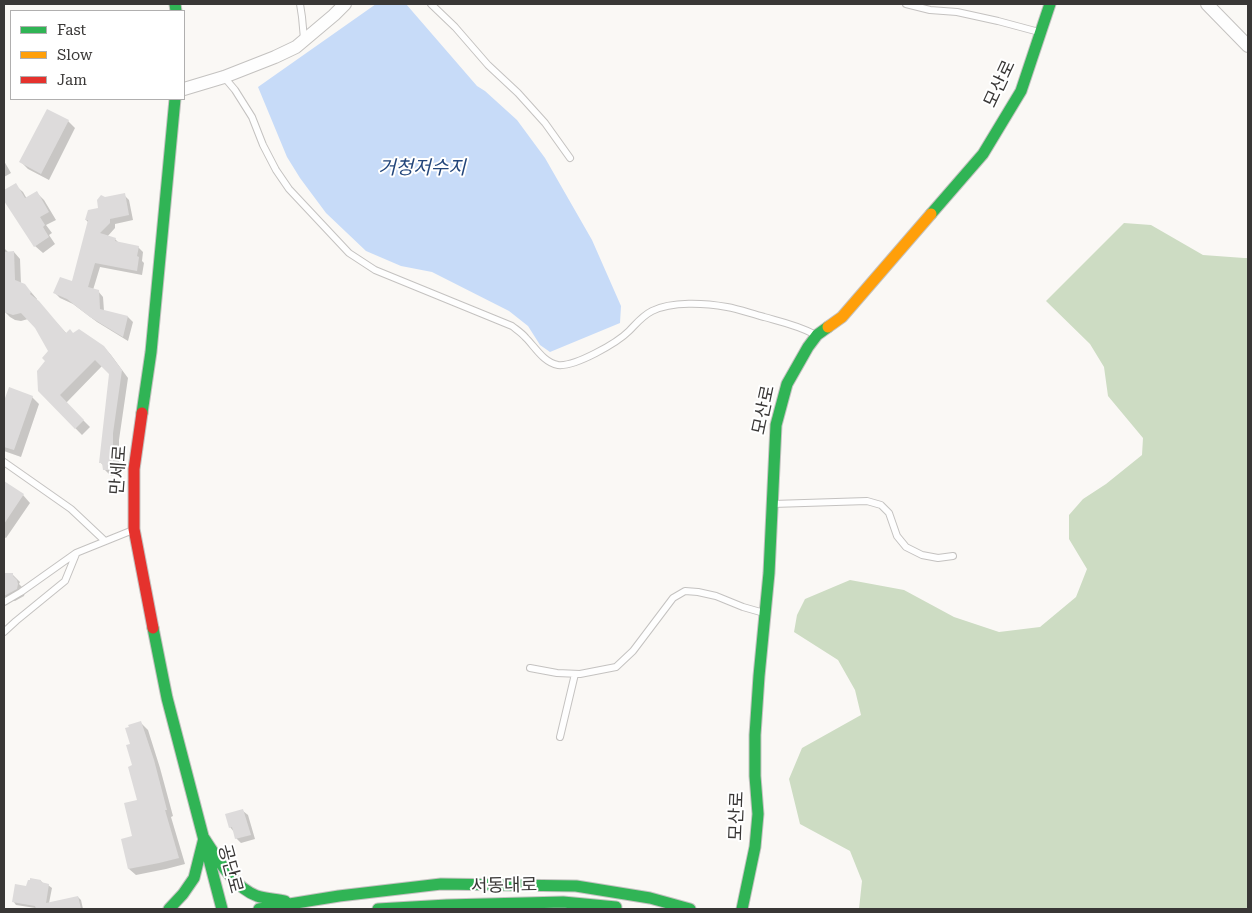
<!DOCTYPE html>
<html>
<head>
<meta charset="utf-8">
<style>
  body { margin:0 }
  #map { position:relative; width:1252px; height:913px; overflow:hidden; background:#faf8f5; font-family:"Roboto Serif",serif }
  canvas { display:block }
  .frame { position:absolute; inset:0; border:5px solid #393736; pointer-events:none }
  .legend { position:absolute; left:10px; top:10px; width:175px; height:90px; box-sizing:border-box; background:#fff; border:1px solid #b0afaf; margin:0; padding:6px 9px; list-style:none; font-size:15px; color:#393736 }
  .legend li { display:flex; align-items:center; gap:10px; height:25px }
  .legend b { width:25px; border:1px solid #b0afaf }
</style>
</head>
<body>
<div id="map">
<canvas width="1252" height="913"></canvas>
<div class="frame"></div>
<ul class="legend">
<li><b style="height:6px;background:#30b455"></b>Fast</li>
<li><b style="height:6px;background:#ff9f0a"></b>Slow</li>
<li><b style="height:6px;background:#e5322d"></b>Jam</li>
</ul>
</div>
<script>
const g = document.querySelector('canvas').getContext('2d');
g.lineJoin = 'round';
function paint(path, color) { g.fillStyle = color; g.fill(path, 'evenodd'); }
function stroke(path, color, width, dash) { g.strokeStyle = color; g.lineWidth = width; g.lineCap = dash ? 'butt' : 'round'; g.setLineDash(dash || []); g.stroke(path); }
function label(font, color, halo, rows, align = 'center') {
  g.font = font + ' "Roboto Serif","Noto Sans KR",serif'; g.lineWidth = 4; g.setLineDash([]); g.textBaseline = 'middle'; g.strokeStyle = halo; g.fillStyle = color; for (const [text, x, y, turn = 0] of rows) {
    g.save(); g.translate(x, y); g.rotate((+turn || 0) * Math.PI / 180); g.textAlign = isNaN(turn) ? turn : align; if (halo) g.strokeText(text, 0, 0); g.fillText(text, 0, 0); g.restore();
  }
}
paint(new Path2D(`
  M1124,223L1151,225L1203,255L1244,258H1248V909H859L862,881L850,851L800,824L789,779L802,748L861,715L855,690L838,660L794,632L797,615L805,599L850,580L904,590L954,617L999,632L1040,627L1076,597L1087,569L1069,539V515L1083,499L1106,484L1142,455L1143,438L1108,396L1104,367L1090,344L1046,301Z`), '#cddcc3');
paint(new Path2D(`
  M376,4H406L477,86L485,91L517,120L545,158L592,240L621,306L620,323L550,352L540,345L528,326L509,311L432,272L401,266L366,251L326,213L300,178L287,157L258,87Z`), '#c7dbf8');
paint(new Path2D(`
  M68,121L75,128L49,180L28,169L21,162Z
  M4,161L11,173L4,177Z
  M15,185L23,192L27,199L37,193L44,200L56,220L46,225L52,233L49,235L55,244L43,253L35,246L4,198V192Z
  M124,195L129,200L133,220L115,224V228L107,237L115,239L119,243L138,247L143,252L142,261L144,263L142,275L100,267L93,290L98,291L103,297L104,311L128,317L133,322L128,341L97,322L73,304L60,298L55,293L72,283L89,223L86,220L89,211L99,209L105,199Z
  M4,248L9,253L14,252L20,259L21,284L31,292L37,299V301L67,334L73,335L104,347L111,355L128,378L119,440V476H111L104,469L103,465L100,462L110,374L102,366L66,403L90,427L82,435L39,391L50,351L36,327L28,319L21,321L15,320L10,317L4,311Z
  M9,389L32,397L39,404L21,457L4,451V405Z
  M4,482L23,495L30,503L6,538L4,537Z
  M4,574H12L20,582L19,584L24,589L25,592L24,596L15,601L8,600L4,596Z
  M141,723L148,730L160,768L173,816L171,817L185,864L166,869L136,875L129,869L138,801L132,744Z
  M243,811L248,815L255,839L241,843L236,838L234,832L230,827Z
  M41,881L44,884L48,885L52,888L49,903L78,897L81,900L83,909H42L16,905L13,901L28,888Z`), '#0003');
paint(new Path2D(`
  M47,109L69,120L41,174L19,162Z
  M16,183L25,198L37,191L49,212L40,217L45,225L43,227L49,237L34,247L4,201V190Z
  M125,193L129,215L110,219V223L100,233L116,238L115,241L139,246L137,256L139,257L137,271L95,263L88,287L99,290L100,309L128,316L123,337L90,317L67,299L53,293L60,277L72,281L88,220H85L88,210L98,208L97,200L101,195L105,197Z
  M14,251L15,280L25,284L31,292L30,294L39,301L66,333L70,329L73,333L79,329L104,346L122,370L113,433V470H103L102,463H99L109,374L95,360L60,395L84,420L75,429L38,391L37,371L45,361L42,358L48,351L35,328L21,313L13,315L4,312V252Z
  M9,387L33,396L14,450L4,447V401Z
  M4,481L24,494L4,524Z
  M4,573H13V576L17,580L18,584L17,589L4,596Z
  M141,721L154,760L167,810H165L179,858L159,863L128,869L121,839L132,836L124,803L137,800L128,767L132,765L126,745L130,744L125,728L129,727L128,725Z
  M243,809L251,835L235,839L232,827L229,828L225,814Z
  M30,878L41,880V882L49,884L46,903L78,896L81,909H36L35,906L12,902L15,884L26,886L28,880H30Z`), '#dddbdb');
const lane = new Path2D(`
  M300,4L302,17L304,39
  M431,4L455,27L488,65L518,93L545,123L570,158
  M906,4L930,10L957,12L998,21L1039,32
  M224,77L235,90L252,117L263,145L276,170L289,189L349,253L375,270L512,326C517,330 522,333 526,338C535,347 544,363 558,365C575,367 617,343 629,331C636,324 642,316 652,311C672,301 705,303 727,307C739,309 752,314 764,317C782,322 797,325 814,334
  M4,462L71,509L105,541
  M773,504L867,501L881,505L889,513L897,536L906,547L922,555L938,558L953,556
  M4,602L21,592L76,553L133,530
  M4,632L16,621L65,581L76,554
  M530,668L557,673L580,674L616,667L633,651L673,598L685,591L698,592L716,596L743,607L764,613
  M560,737L575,674`);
const street = new Path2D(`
  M1207,4L1248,46
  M184,89L224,77L275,57L296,47L334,15L345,4`);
const fast = new Path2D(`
  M175,4L176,11
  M931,214L983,154L1021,91L1050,4
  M142,413L151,352L175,99
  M153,628L167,698L222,909
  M204,838C218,859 232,886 257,896C266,899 276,899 285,901
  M169,909L183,894L194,878L204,838
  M259,909L339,896L441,884L576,886L650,898L690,909
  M378,909L447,905L563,902L616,907
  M742,909L755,847L758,814L755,776V735L759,676L769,573L776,425L787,384L808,347L817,335L828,327`);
const slow = new Path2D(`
  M828,327L842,317L931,214`);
const jam = new Path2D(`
  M142,413L134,469V529L153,628`);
stroke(lane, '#c4c2c0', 8);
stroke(street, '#c4c2c0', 14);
stroke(fast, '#c4c2c0', 13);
stroke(slow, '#c4c2c0', 13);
stroke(jam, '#c4c2c0', 13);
stroke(lane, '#fefefe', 6);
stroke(street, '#fefefe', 12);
stroke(fast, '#30b455', 11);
stroke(slow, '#ff9f0a', 11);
stroke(jam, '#e5322d', 11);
label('18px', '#393736', '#fff', [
  ["모산로",1000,84,-65],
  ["모산로",764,410,-78],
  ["만세로",119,470,-86],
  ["모산로",737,816,-88],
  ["공단로",230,869,75],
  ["서동대로",504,886,-1]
]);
label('italic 19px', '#22457a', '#fff', [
  ["거청저수지",422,168]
]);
</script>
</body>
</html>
